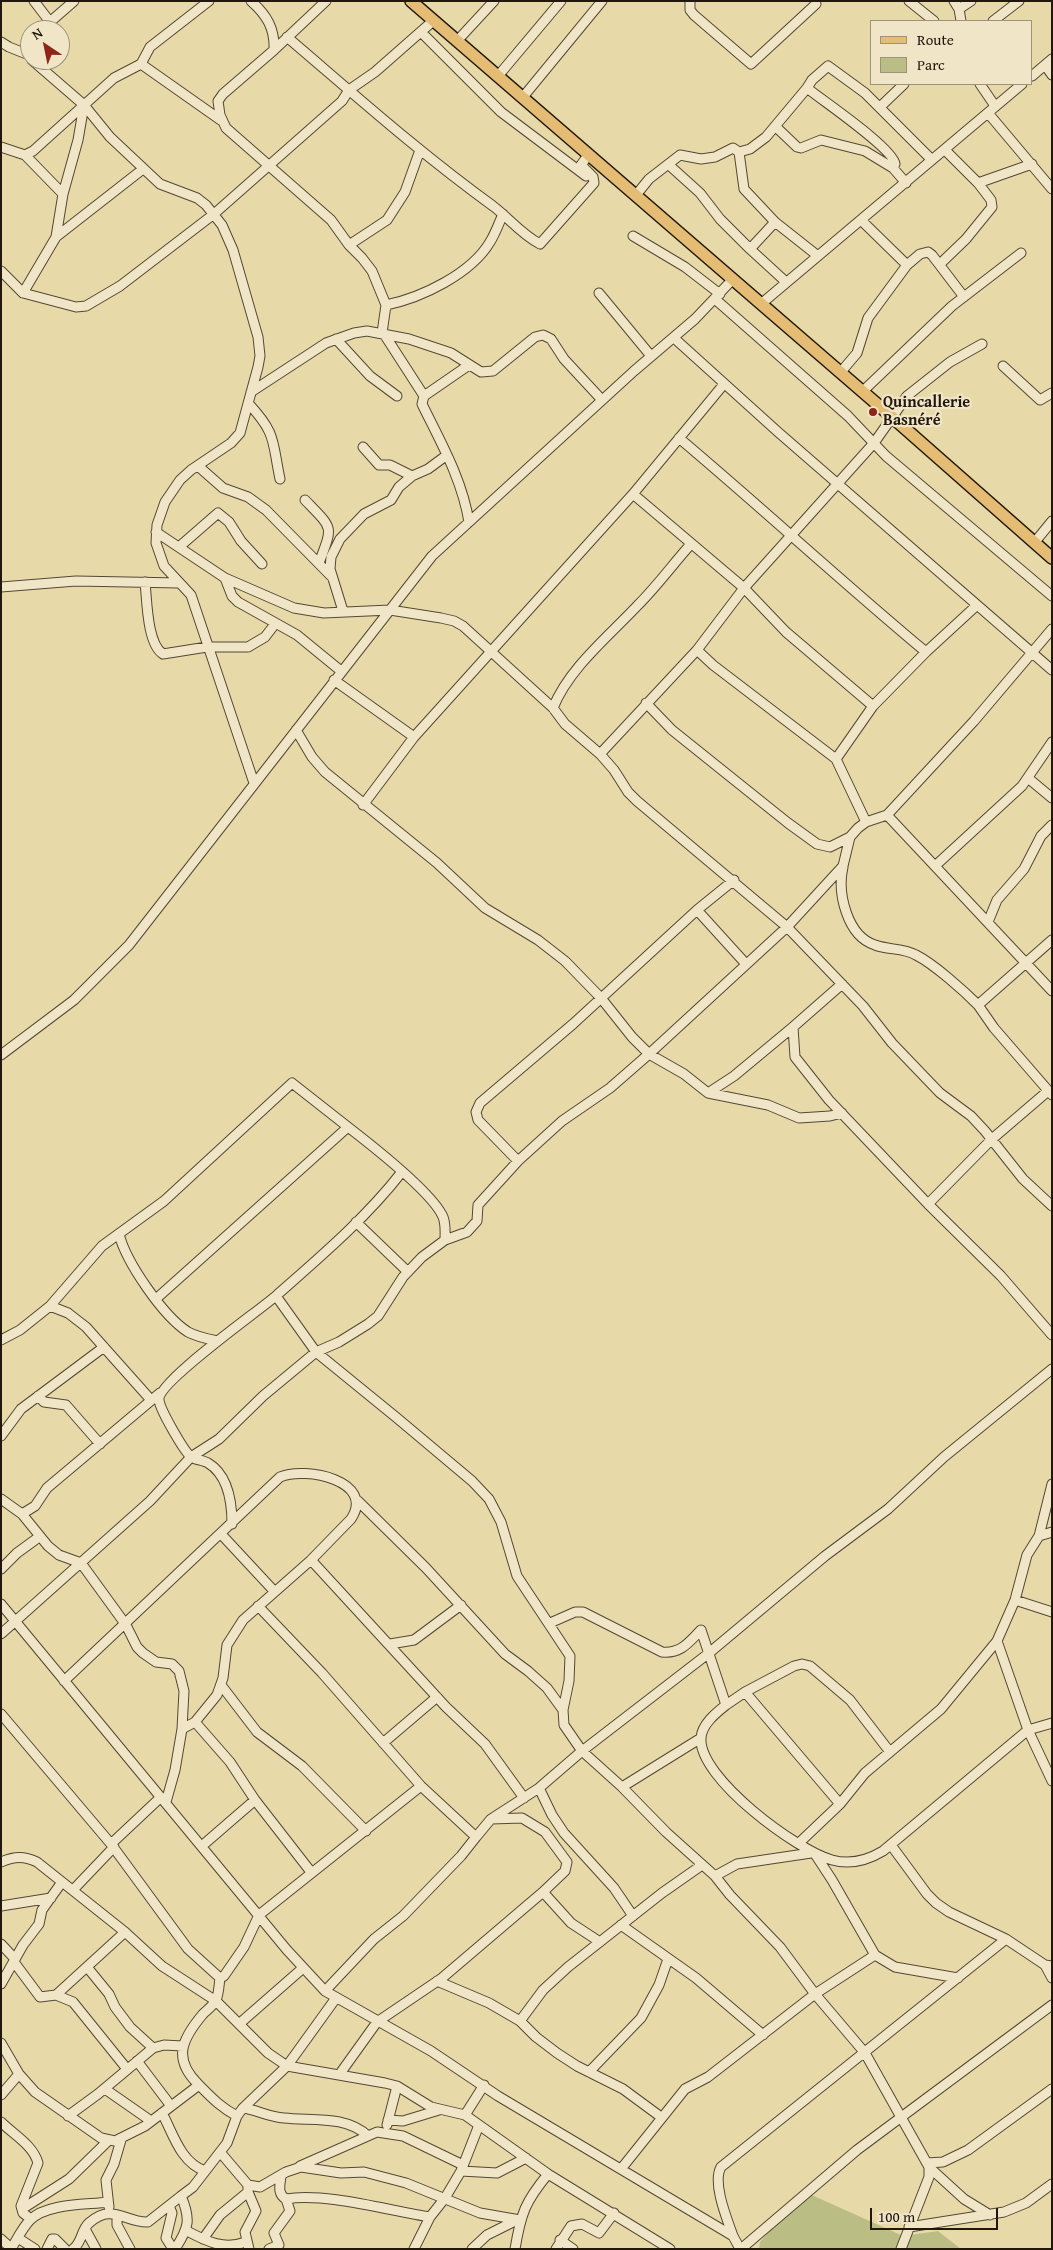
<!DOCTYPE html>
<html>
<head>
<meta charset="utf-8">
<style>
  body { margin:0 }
  #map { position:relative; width:1053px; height:2250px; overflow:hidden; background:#e8d9a9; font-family:"Gentium Book Plus",serif }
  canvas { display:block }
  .frame { position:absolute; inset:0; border:2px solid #21170d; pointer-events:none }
  .legend { position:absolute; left:870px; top:20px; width:162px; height:65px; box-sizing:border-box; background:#f0e6c7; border:1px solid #9d937d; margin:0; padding:6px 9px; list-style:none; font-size:15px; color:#21170d }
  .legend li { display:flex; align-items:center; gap:10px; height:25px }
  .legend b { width:25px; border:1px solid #9d937d }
  .north { position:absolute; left:20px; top:20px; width:50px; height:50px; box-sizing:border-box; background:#f0e6c7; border:1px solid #9d937d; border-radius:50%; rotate:326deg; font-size:14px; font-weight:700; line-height:20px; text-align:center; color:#21170d }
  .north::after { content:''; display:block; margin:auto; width:18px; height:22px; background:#8f2418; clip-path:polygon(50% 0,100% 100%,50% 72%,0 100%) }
  .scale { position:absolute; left:870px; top:2208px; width:128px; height:22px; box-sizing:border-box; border:2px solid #21170d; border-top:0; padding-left:6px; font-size:15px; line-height:18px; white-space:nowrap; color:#21170d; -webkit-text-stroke:4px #f0e6c7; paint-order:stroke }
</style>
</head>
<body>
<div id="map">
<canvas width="1053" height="2250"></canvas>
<div class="frame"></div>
<ul class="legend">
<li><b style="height:6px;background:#e4bc74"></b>Route</li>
<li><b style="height:14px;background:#babe85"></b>Parc</li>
</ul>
<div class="north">N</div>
<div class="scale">100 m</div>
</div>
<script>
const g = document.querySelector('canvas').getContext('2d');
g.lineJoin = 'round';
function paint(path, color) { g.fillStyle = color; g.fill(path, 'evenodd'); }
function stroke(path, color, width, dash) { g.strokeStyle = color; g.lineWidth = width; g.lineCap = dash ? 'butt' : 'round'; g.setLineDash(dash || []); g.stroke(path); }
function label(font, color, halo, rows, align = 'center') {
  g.font = font + ' "Gentium Book Plus",serif'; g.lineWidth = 4.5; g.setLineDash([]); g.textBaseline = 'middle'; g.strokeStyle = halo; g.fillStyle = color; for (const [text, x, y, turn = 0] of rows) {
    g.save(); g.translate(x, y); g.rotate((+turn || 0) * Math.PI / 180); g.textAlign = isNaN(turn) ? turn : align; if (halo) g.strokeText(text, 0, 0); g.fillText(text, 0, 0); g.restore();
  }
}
paint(new Path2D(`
  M805,2192L903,2236L938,2231L961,2249H759L760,2242Z`), '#babe85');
const minor = new Path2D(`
  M34,1L50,22L42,30
  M251,1C267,15 275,29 274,50L223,94L218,101L220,115L226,128L331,220L349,245L362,258L372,271L386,305L382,333
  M690,1V10L694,15L751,64L816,4
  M909,1L934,21
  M954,1L959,9L961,21
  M959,9L971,1
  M993,21L1019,1
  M50,22L74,1
  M421,32L501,112L586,176
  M287,37C355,95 421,154 493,206C510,219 521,234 540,244L594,183L593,177L581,165L589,154
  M457,41L494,1
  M1,42L9,47L29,55
  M274,50L326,1
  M32,60L84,105L110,137L160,184L197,198L206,205L222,225L233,250L258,337L260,356L258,367L240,433L231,443L191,470L180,480L165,502L157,525L156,543L164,566L191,595L254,783
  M141,64L222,121
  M1045,65L1052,75
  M498,76L561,1
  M1032,76L1052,59
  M980,84L995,106
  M807,88C823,101 893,148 895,164L893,168
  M523,97L602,1
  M880,107L904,84
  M988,113L1052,189
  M775,126L797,147L801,148L821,140L865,151L893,168L906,183
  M1,147L25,155L33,151L114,78L141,64L150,47L209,1
  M945,150L978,183L1032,164
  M739,152L744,189L775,222L818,256
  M25,155L63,194
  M669,165L700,193L720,219L750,249
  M636,195L649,179L680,155L701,159L715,157L733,148L739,152L750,149L766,137L807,88L812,80L828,66L865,93L932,160
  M862,221L907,265
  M775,222L750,249L786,282
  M633,236L685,267L720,294
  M56,237L143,169
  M349,245L387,220L405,192L420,150
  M940,264L966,239L992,207L991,200L978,183
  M1,271L23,293L76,307L86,306L120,286L214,214L342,101L349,90L375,72L433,21
  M23,293L56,237L63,194L78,140L84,105
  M599,293L651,356
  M715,299L848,416L886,456L1052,596
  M761,304L1022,84
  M386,305C421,298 471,274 490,242C495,234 499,223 503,214
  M384,334L424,396
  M674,338L778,432L1052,670
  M336,339L370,376L397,396
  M1003,366L1040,400L1052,393
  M840,373L857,353L868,318L907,265L920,254L928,252L932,255L964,297
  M724,384L633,494L744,588L786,632L873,706
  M251,392L326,343L354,333L367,331L409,339L451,353L481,372L493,371L535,337L543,335L551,339L564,359L602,400
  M862,392L952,306L1021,253
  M248,403C277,434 272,441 280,479
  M679,438C762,508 842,582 926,652
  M363,447L379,465H390L412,476
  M198,466L223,488L248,497L266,510L331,576
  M305,500C334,530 333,525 319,563
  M469,522C462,479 441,443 422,404L424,396L469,365
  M156,532L225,578L232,596L238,602L297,635L341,671
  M1034,543L1052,521
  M179,547L218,513L229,522L241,541L262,564
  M225,578L294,608L324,613L390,610L441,618L454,621L463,626L553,708L565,724L600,754L614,770L628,792L637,801L787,927L863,1006L892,1043L940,1093L971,1116L985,1131L1023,1179L1052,1206
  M145,582C147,600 147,644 163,654L207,647H248L265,637L275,624
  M1,587L76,581L179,583
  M343,611L330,569L331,557L340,539L364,514L391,500L399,487L412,476L428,469L447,455
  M334,680L414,737
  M646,703L672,730L788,823L817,844L830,847L850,837
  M553,708C569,668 609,636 638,605C657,586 673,564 691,544
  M296,730L312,757L325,772L437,863L485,908L538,940L565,961L601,998L632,1037L649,1054L684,1074L708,1093L734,1076L793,1027
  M600,754L697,650
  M836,759L713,665L697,650L744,588L874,443L907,396L950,362L982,344
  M1028,778L1052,798
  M363,805L414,737L633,494
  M887,815L1052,991
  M866,822L836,759L873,706L926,652L976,606
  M935,866L1022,786L1052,742
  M843,867C837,893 847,936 875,945C888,950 904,948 916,955C934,964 964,991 978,1005
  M697,910L746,964
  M988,922L997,900L1024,869L1041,836L1052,825
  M1052,940L978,1005L994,1028L1052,1095
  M842,984L793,1027L795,1057L829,1100L928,1204L1001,1276L1052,1335
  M1,1055L74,1000L129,945L432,556L634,371L695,319L733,279
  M708,1093L768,1105L799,1118L830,1116L842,1113
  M348,1127C370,1144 433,1193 443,1217C446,1224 445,1233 445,1240
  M518,1161L478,1120L476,1112L480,1103L573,1024L697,910L734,880
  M928,1204L992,1139L1048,1091
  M356,1222L408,1272
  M119,1234C126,1262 163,1316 188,1332C197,1337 208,1339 218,1341
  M276,1296L316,1352L397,1418L472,1481L489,1499L501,1522L517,1576L570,1656L569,1681L563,1710L564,1725L582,1751L622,1787L666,1832L715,1876L730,1895L780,1947L815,1994L865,2053L929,2167L964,2199L990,2215
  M50,1306L68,1313L86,1327L151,1400
  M1,1340L20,1330L50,1306L102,1246L164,1201L292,1083L348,1127L157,1298
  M38,1396L44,1402L66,1405L100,1444
  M1,1436L21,1409L104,1347
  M1,1499L22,1514L48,1546L59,1555L81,1563L126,1625L137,1647L143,1653L156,1662L172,1664L179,1671L184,1691L182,1729L175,1770L166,1802
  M358,1501L426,1568L505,1654L528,1671L547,1688L563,1710
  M22,1514L35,1506L47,1488L160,1393
  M232,1524C232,1502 228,1475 208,1463C203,1460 194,1460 190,1456C183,1449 160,1410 159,1400C157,1382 259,1311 277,1295C320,1257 366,1218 401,1173
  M221,1534L274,1591
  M1039,1536L1052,1532
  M311,1560L446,1707L485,1744L524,1798
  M1,1569L17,1553L39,1537
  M1015,1600L1052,1612
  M1,1604L287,1950L325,1991L431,2051L498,2096L733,2236L740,2249
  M258,1606L322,1673L421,1786L476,1837L491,1819L539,1788L582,1751L709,1653L825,1556L888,1509L944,1457L1052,1369
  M550,1623L575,1612H583L662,1652C681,1654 689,1642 701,1630L726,1705C716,1713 702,1724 701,1738C698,1778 798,1851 832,1860C850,1865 868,1860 883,1851L1028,1730L1052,1723
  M1,1634L150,1501L191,1457L219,1439L263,1396L316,1352L339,1342L368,1324L378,1316L403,1277L422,1257L445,1240L467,1232L477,1221L478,1205L518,1161L562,1121L610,1088L649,1054L787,927L843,866L850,837L858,828L866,822L887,815L974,721L1052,629
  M997,1641L1028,1730L1052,1781
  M390,1644L414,1640L461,1605
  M64,1681L280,1477C306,1466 376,1481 351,1519L311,1560L243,1620L227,1645L223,1678L217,1695L195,1722L182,1729
  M221,1685L257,1732L302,1766L366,1831
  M745,1692L794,1666L802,1664L810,1666L850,1700L890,1752
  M726,1705L745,1692L840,1804
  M1,1714L111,1844L188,1949L220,1978
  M195,1722L230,1762L255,1800
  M383,1743L437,1697
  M622,1787L701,1738
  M539,1788L552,1815L564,1833L614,1888L633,1916
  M491,1819L522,1818L545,1832L567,1862L565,1871L543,1892L571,1923L600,1942
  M799,1843L840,1804L865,1773L941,1709L997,1641L1015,1600L1027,1555L1039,1536L1052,1484
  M111,1844L161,1797
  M203,1845L255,1800L311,1872
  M891,1845L927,1894L936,1903L949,1912L1006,1939L1045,1965L1052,1966
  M815,1854L832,1880L875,1955L895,1967L958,1978
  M1,1862C15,1856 24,1856 37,1862L125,1932L162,1966L216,2001L268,2053L287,2066L385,2083L397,2086L431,2107L465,2115L548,2174L670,2249
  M715,1876L737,1864L811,1853
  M73,1890L114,1847
  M1,1906L51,1898
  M621,1925L696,1978L763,2035
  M1,1944L15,1959
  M14,1962L40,1997L56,1995L73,2002L127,2069
  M1045,1965L1052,1978
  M87,1967L109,1994L115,2007L130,2027L153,2048
  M437,1981L489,2003L520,2021L536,2037L557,2053L577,2066L623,2089L661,2117
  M1,1984L23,1945L39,1924L42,1910L62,1882
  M325,1991L374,1939L403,1916L461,1856L476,1837
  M56,1995L125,1932
  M520,2021L543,1990L568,1967L662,1893L702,1865
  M239,2024L303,1968
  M1,2043L19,2074L35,2092L101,2138L115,2141L145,2126L199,2085
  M137,2061L171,2106
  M589,2072L641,2018L659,1985L668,1959
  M339,2075L377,2022L442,1978L543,1892
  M105,2089L151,2121
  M1,2095L19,2074
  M243,2108C257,2110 269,2117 284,2118C312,2121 346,2115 368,2136
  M162,2113C173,2133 180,2162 205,2171
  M465,2115L484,2085
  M68,2116L98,2094L153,2048L164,2045L183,2046
  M237,2116C220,2107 211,2097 198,2084C173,2059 181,2040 203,2014C207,2010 213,2006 216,2000C219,1994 219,1984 220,1978L224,1976L244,1947L259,1915L421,1786
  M388,2120L403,2121L439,2110
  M1,2122C14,2135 33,2145 38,2163L21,2206L23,2213L31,2219
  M387,2125L397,2086
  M220,2152L248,2185V2192L256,2211L245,2232L249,2249
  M927,2163L943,2162L968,2150L1052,2089
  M300,2166L377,2132L403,2136L463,2165
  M621,2169L685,2089L708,2077L815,1994L875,1955
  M461,2171L497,2173L526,2158
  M281,2176C280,2185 277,2194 286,2199C325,2192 390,2211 430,2217
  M248,2185L260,2187L286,2172L301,2167L341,2173L364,2172L406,2183L480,2213L520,2220
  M169,2206L172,2213L166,2238L173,2249
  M109,2207L106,2180L114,2164L121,2140
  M22,2209L69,2179L109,2140
  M117,2215V2225L130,2249
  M909,2227L1004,2212L1026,2203L1052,2184
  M85,2229L96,2249
  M187,2231C208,2242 224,2250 246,2242
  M733,2236C727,2219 712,2183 721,2167L1006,1939
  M18,2238L35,2249
  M1,2239L11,2248
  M203,2239L220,2215L248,2192
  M560,2240L573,2249
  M11,2249C17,2239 23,2227 30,2220C47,2203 87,2205 108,2202
  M47,2249L52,2239H55L65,2249
  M73,2249C82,2243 81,2230 89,2223C112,2202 125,2223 148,2222L181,2196
  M175,2249C189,2228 191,2219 181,2196L193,2187L227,2143L237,2116L243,2108L287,2066L336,1998
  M269,2249L279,2245L274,2233L290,2211L286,2199
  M414,2249L430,2217L445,2198L461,2171L479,2125
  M472,2249L487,2235L517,2220
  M515,2249C521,2213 525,2202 548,2174
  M556,2249L571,2226L582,2224L599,2233L614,2213
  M741,2249L857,2150L1052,2005
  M901,2249L929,2177V2167`);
const major = new Path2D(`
  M411,1L892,417L1052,558`);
stroke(minor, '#534834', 11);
stroke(major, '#21170d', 14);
stroke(minor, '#f0e6c7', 9);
stroke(major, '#e4bc74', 11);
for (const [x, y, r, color] of [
  [873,412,5,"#8f2418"]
]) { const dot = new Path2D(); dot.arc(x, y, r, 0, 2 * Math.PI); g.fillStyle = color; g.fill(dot); stroke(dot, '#f0e6c7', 2); }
label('bold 16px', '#21170d', '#f0e6c7', [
  ["Quincallerie",883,403],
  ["Basnéré",883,421]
], 'left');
</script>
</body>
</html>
